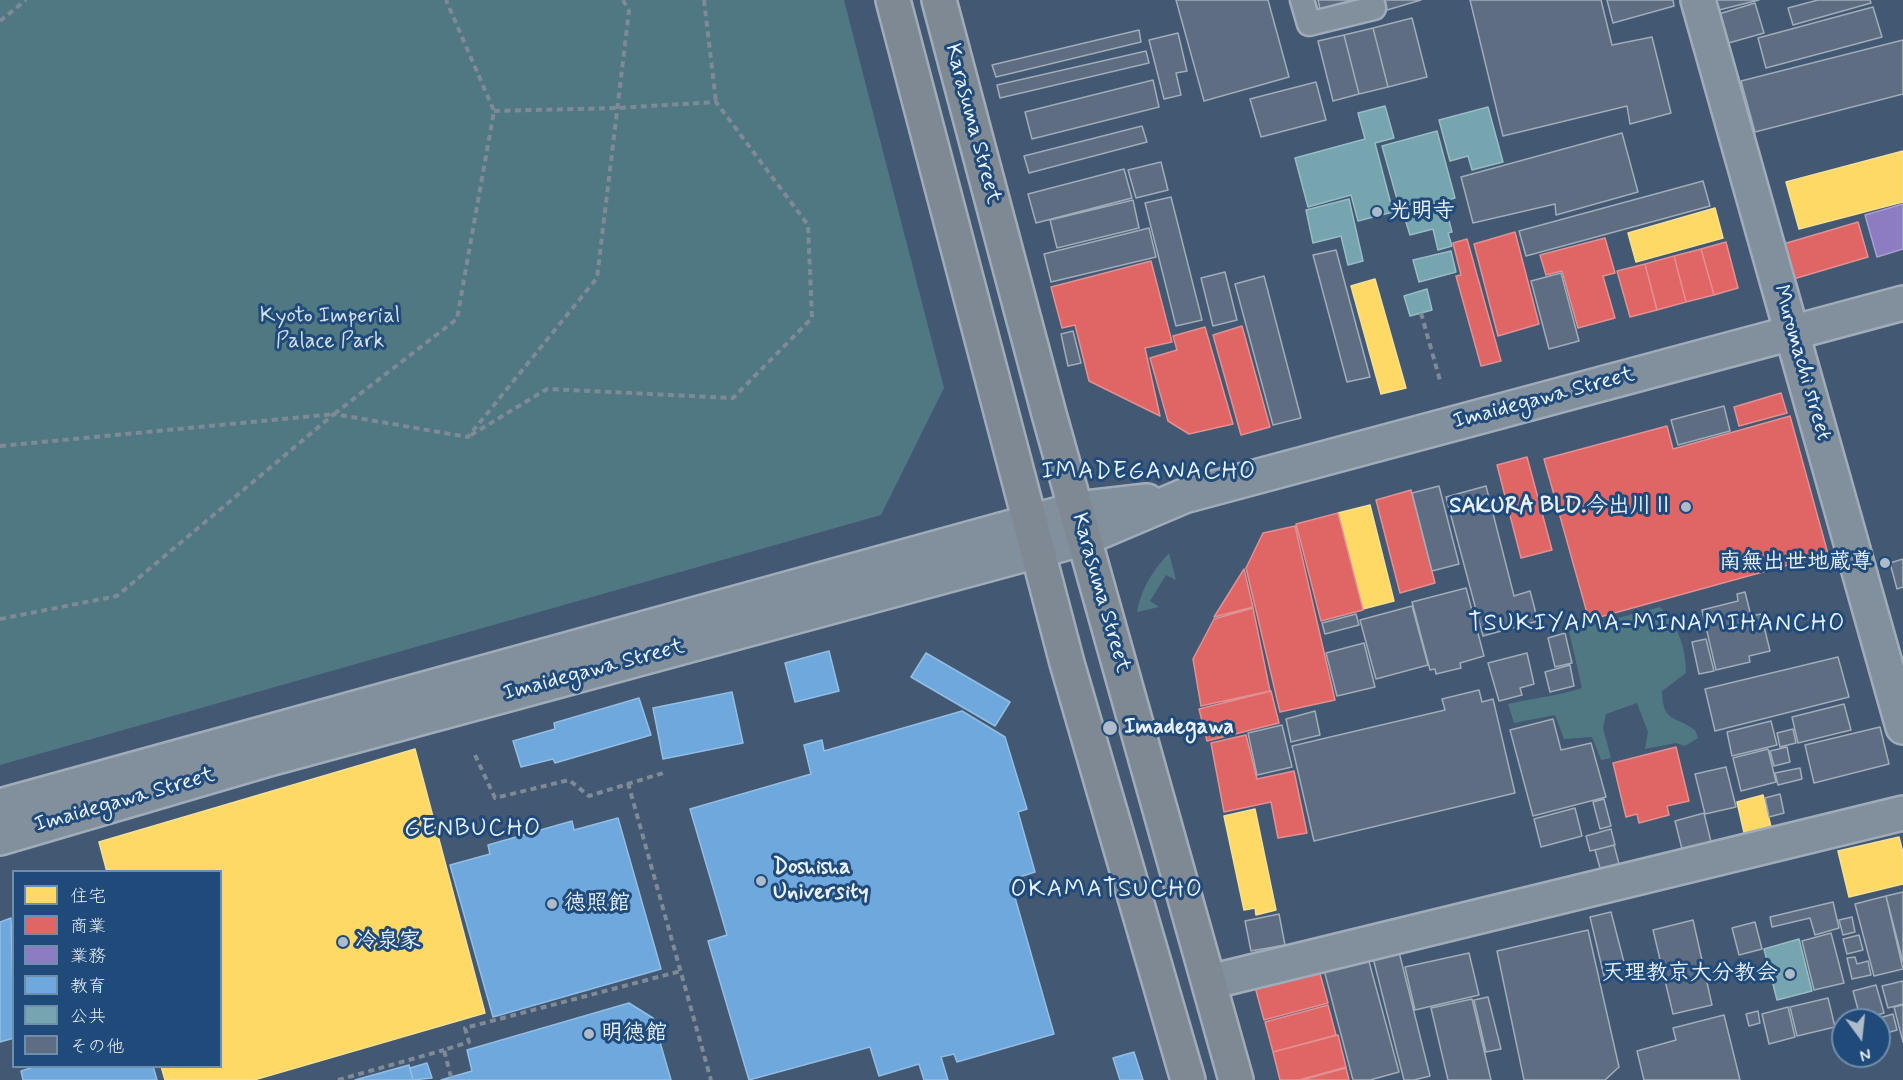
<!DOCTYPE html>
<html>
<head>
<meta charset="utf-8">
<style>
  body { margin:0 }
  #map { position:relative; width:1903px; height:1080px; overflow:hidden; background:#435872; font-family:Mynerve,"Klee One",sans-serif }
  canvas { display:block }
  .legend { position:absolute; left:12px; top:870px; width:210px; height:198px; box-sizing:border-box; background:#1f4a7a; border:2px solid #6f8dac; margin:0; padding:8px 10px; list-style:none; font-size:18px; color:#e8f1f8 }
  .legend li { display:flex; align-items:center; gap:12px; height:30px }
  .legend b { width:30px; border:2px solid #6f8dac }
  .north { position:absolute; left:1831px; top:1008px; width:60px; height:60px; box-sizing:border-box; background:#1f4a7a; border:2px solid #6f8dac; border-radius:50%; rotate:165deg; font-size:16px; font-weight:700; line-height:24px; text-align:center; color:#e8f1f8 }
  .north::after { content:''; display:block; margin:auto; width:21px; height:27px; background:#aebbc9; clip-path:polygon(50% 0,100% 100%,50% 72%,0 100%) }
</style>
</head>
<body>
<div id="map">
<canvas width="1903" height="1080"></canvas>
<ul class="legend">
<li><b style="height:16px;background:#ffd966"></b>住宅</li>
<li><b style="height:16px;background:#e06666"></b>商業</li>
<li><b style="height:16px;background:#8e7cc3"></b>業務</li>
<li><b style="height:16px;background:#6fa8dc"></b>教育</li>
<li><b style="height:16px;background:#76a5af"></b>公共</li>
<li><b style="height:16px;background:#5e6d82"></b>その他</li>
</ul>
<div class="north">N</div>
</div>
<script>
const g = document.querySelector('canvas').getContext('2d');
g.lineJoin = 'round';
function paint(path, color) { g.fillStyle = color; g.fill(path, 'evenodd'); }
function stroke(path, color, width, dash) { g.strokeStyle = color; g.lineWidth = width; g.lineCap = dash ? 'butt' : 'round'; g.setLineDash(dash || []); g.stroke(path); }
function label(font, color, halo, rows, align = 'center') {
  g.font = font + ' Mynerve,"Klee One",sans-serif'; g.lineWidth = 6; g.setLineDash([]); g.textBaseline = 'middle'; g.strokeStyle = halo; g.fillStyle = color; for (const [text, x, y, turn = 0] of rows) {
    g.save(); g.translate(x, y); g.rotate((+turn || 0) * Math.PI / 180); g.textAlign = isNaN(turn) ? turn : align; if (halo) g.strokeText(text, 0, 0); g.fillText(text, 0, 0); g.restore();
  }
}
paint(new Path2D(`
  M0,0H844L944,388L881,515L0,765Z
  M1169,553L1176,580L1166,575L1150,601L1159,607L1137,612C1142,587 1152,572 1169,553Z
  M1660,607C1678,626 1686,647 1686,673L1662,691C1663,723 1674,715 1695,730L1698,738L1685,746L1676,743L1645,749L1648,732L1637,703L1606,714L1603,728L1611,758L1601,760L1592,737L1564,739L1555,715L1514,723L1508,704C1533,698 1558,696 1582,688L1569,631Z`), '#507883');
const homes = new Path2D(`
  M1903,151V202L1799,229L1786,182Z
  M1715,208L1723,238L1636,262L1628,233Z
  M1375,279L1406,388L1381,394L1351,286Z
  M1370,505L1394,601L1363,609L1338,513Z
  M415,749L485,1013L254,1080H165L161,1066H220V872H107L99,842Z
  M1763,795L1773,835L1746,841L1737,802Z
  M1255,809L1276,910L1256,915L1255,908L1244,910L1224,816Z
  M1899,837L1903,853V884L1849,897L1838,851Z`);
paint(homes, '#ffd966');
stroke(homes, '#f8e092', 1.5);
const shops = new Path2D(`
  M1858,222L1868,257L1790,280L1780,245Z
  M1515,232L1539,324L1498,336L1474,244Z
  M1605,238L1615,273L1603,276L1615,318L1578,328L1562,271L1546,275L1540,255Z
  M1467,239L1501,361L1481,366L1456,276L1461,275L1453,243Z
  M1726,242L1738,288L1714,295L1701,249Z
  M1701,249L1714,295L1686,302L1674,256Z
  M1674,256L1686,302L1657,310L1645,264Z
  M1151,261L1172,342L1145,348L1160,416L1089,381L1075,325L1062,328L1051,287Z
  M1645,264L1657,310L1630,317L1617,271Z
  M1242,326L1270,427L1241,435L1213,335Z
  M1205,327L1233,424L1189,434L1168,421L1150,358L1177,350L1173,336Z
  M1781,393L1787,413L1739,426L1734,407Z
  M1790,416L1828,554L1589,620L1544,459L1667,426L1673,449Z
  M1527,457L1552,550L1521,558L1497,465Z
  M1411,490L1435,583L1400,593L1376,500Z
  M1338,513L1363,610L1321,621L1296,524Z
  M1295,526L1335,700L1280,712L1246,568L1263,533Z
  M1244,569L1253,607L1214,617Z
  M1253,608L1270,691L1201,706L1193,659L1214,619Z
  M1271,691L1279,723L1207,741L1199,709Z
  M1246,735L1257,779L1294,771L1307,833L1278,838L1271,802L1224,812L1211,743Z
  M1676,747L1689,801L1667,806L1669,815L1639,823L1637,814L1626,817L1613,763Z
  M1319,970L1328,1003L1264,1020L1255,987Z
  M1328,1005L1336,1035L1273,1052L1265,1022Z
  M1338,1035L1346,1067L1299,1080H1280L1273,1052Z
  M1346,1068L1349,1080H1302Z`);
paint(shops, '#e06666');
stroke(shops, '#e29092', 1.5);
const offices = new Path2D(`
  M1903,204V249L1877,257L1865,215Z`);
paint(offices, '#8e7cc3');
stroke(offices, '#a99fd3', 1.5);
const schools = new Path2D(`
  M829,651L839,691L795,702L785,663Z
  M926,653L1010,702L995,726L911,677Z
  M732,692L743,743L663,759L653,708Z
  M639,698L651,735L555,763L553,759L521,767L513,741L555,729L554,723Z
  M962,711L1005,737L1027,809L1018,812L1035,872L1010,880L1054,1034L957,1062L954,1054L941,1057L948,1080H924L919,1064L879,1076L870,1047L749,1080L708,941L727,935L690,809L811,774L804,745L822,740L824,751Z
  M618,818L661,969L493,1017L450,865L490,854L488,845L572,821L574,830Z
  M11,918L14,1038L0,1042V922Z
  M629,1003L653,1018L671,1080H441L472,1071L467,1050Z
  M1134,1052L1143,1080H1120L1113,1058Z
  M427,1063L432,1078L413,1080L410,1068Z
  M409,1065L413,1080H355Z
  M37,1066H153L157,1080H23L21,1071Z`);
paint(schools, '#6fa8dc');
stroke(schools, '#93bee4', 1.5);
const public = new Path2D(`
  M1385,106L1394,138L1375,143L1393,212L1358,221L1351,195L1308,207L1295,158L1365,139L1358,113Z
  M1488,107L1503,162L1472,170L1468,156L1450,161L1439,120Z
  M1437,131L1455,198L1401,213L1382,146Z
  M1349,199L1363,261L1348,265L1341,236L1313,243L1306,210Z
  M1445,205L1452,232L1448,233L1452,246L1438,250L1433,229L1410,235L1404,216Z
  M1451,251L1456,272L1419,282L1413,260Z
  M1427,289L1432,310L1410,316L1404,296Z
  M1799,939L1812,991L1777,1000L1764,949Z`);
paint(public, '#76a5af');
stroke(public, '#98bcc5', 1.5);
const building = new Path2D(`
  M1176,0H1268L1289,77L1204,101Z
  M1318,0H1353L1320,9Z
  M1384,0H1421L1387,10Z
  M1470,0H1601L1612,45L1652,37L1671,113L1630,124L1627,106L1503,136Z
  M1607,0H1673L1674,6L1613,23Z
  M1708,0H1759L1711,12Z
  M1818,0H1870L1871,3L1793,25L1788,8Z
  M1755,3L1764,33L1718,46L1709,17Z
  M1873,7L1882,37L1766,68L1758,38Z
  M1412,18L1427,77L1388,87L1373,28Z
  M1373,28L1388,87L1359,94L1344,35Z
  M1139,30L1141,42L996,77L992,65Z
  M1178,33L1187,71L1176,73L1181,95L1164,99L1149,40Z
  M1344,35L1359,94L1333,101L1318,41Z
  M1903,40V94L1755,132L1741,81Z
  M1146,51L1149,63L1000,98L997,85Z
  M1153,80L1159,107L1032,139L1025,112Z
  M1316,82L1326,120L1261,137L1250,99Z
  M1142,126L1147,142L1029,173L1024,156Z
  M1622,133L1638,192L1556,215L1555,204L1473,223L1461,177Z
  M1161,162L1168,190L1136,198L1128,170Z
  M1124,169L1132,198L1036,223L1028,194Z
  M1703,181L1710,206L1526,256L1519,231Z
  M1171,197L1202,320L1176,326L1145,203Z
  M1133,200L1139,228L1057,248L1050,220Z
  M1149,228L1156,257L1051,282L1044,254Z
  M1336,250L1370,377L1347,382L1313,255Z
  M1225,272L1237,320L1213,326L1201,278Z
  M1561,273L1579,341L1549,349L1531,281Z
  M1264,276L1301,418L1273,425L1235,284Z
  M1073,331L1081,363L1068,366L1061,334Z
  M1724,406L1730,431L1678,445L1671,420Z
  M1439,486L1459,564L1432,571L1412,493Z
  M1486,486L1514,596L1530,591L1538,621L1483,636L1446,497Z
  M1903,559V587L1897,589L1890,563Z
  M1466,588L1484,656L1460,663L1461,668L1436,674L1435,669L1430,670L1412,602Z
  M1745,592L1751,616L1761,614L1770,651L1749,656L1750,662L1716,670L1702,610L1738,601L1737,594Z
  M1412,606L1428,665L1376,679L1360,620Z
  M1356,614L1359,625L1325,634L1322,623Z
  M1565,633L1572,663L1555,667L1548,638Z
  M1706,639L1714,671L1699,674L1692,642Z
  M1364,643L1375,687L1337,696L1326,653Z
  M1527,653L1534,684L1520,688L1522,695L1499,701L1488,663Z
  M1838,657L1849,697L1715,731L1705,689Z
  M1570,665L1574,686L1550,692L1545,672Z
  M1479,690L1482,702L1493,699L1515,793L1314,841L1292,746L1445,710L1442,699Z
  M1844,704L1851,730L1798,743L1792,717Z
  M1315,711L1320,735L1291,742L1286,719Z
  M1553,719L1561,750L1591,743L1606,797L1533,816L1510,730Z
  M1771,721L1777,745L1732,756L1727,732Z
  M1282,725L1292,767L1257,775L1248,733Z
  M1880,727L1889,764L1814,783L1805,745Z
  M1793,729L1796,743L1780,747L1777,733Z
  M1787,747L1790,762L1774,766L1770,751Z
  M1768,749L1776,782L1741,791L1733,758Z
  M1726,767L1736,807L1705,814L1695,774Z
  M1800,768L1802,779L1778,785L1775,773Z
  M1780,794L1784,813L1769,817L1765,798Z
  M1604,799L1611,826L1600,829L1593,802Z
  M1575,808L1582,836L1541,847L1534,819Z
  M1704,813L1711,842L1682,849L1675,821Z
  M1611,829L1615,845L1590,851L1586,836Z
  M1614,845L1619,864L1600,868L1595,850Z
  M1903,892V962L1886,896Z
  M1886,896L1903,969L1874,976L1855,904Z
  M1833,902L1839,928L1815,935L1810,918L1772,927L1770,917Z
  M1611,912L1626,970L1604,976L1590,917Z
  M1279,914L1285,945L1251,951L1245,921Z
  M1852,917L1855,932L1843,935L1839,920Z
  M1693,920L1712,1005L1673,1014L1653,930Z
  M1755,922L1762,949L1739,955L1732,928Z
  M1588,930L1619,1067L1605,1080H1524L1497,951Z
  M1831,933L1844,983L1814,990L1802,941Z
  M1859,935L1863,950L1847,954L1843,939Z
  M1399,952L1430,1076L1414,1080H1404L1373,958Z
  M1469,953L1479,995L1415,1010L1405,967Z
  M1855,957L1857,964L1868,961L1871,975L1852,979L1847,958Z
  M1368,958L1399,1072L1370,1080H1353L1324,970Z
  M1903,981V1004L1888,1008L1882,986Z
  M1876,985L1884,1013L1861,1020L1853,991Z
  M1488,997L1501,1049L1486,1052L1474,1000Z
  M1828,998L1835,1027L1797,1036L1790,1007Z
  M1472,999L1491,1080H1448L1431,1008Z
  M1903,1005V1042L1894,1007Z
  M1788,1007L1795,1037L1769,1044L1762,1014Z
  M1758,1011L1760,1023L1749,1026L1746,1014Z
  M1893,1014L1897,1030L1880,1035L1879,1020L1876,1019Z
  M1724,1015L1740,1080H1644L1637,1051L1676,1040L1673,1028Z`);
paint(building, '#5e6d82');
stroke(building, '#a0acb9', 1.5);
const lane = new Path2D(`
  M1302,0L1309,24L1374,8L1372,0`);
const street = new Path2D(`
  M1698,0L1903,727
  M1210,982L1903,813`);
const secondary = new Path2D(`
  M0,806L1077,509L1147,501
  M0,838L269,759L1085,538L1184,496L1903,303`);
const highway = new Path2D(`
  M893,0L1067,663L1188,1080
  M939,0L1049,414L1236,1080`);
stroke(lane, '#a0acb9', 27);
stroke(street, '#a0acb9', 38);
stroke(secondary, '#a0acb9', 38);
stroke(highway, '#a0acb9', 38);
stroke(new Path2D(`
  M704,0L716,102
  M0,21L26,0
  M1421,313L1441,384
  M471,435L547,389L733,398L812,318L808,225L716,102L618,108L494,111
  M0,446L334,414L457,319L494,111L446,0
  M0,619L117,596L334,414L468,437L597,278L629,11L623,0
  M475,755L495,798L569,780L589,796L663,773
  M628,783L711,1080
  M451,1077L444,1050L469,1042L465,1028L681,971
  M338,1080L444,1050`), '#7f8a97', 4, [6, 4.5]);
stroke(lane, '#828f9c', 22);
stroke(street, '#828f9c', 33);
stroke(secondary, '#828f9c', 33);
stroke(highway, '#7e8994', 33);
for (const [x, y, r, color] of [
  [1377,212,6,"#aebbc9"],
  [1686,507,6,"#aebbc9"],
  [1885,563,6,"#aebbc9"],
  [1110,728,8,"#aebbc9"],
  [761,881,6,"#aebbc9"],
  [552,904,6,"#aebbc9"],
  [343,942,6,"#aebbc9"],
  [1790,974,6,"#aebbc9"],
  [589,1034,6,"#aebbc9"]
]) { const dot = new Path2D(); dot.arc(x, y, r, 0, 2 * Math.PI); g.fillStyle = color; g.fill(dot); stroke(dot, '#1f4a7a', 2); }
label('22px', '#e8f1f8', '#1f4a7a', [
  ["Karasuma Street",972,124,75],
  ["Muromachi street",1801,363,74],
  ["Imaidegawa Street",1544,399,-15],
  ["Karasuma Street",1100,593,74],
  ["Imaidegawa Street",594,671,-15],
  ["Imaidegawa Street",125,801,-16]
]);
label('bold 22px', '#e8f1f8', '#1f4a7a', [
  ["光明寺",1389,212],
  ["SAKURA BLD.今出川Ⅱ",1674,507,"right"],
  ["南無出世地蔵尊",1873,563,"right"],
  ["Imadegawa",1124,728],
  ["Doshisha",773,868],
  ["University",773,893],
  ["徳照館",564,904],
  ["冷泉家",355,942],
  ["天理教京大分教会",1778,974,"right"],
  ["明徳館",601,1034]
], 'left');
label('22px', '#d2e0e7', '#1f4a7a', [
  ["Kyoto Imperial",330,317],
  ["Palace Park",330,342]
]);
g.letterSpacing = '1.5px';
label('24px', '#e8f1f8', '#1f4a7a', [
  ["IMADEGAWACHO",1149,473],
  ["TSUKIYAMA-MINAMIHANCHO",1657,625],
  ["GENBUCHO",473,830],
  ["OKAMATSUCHO",1107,891]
]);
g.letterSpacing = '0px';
</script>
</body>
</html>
